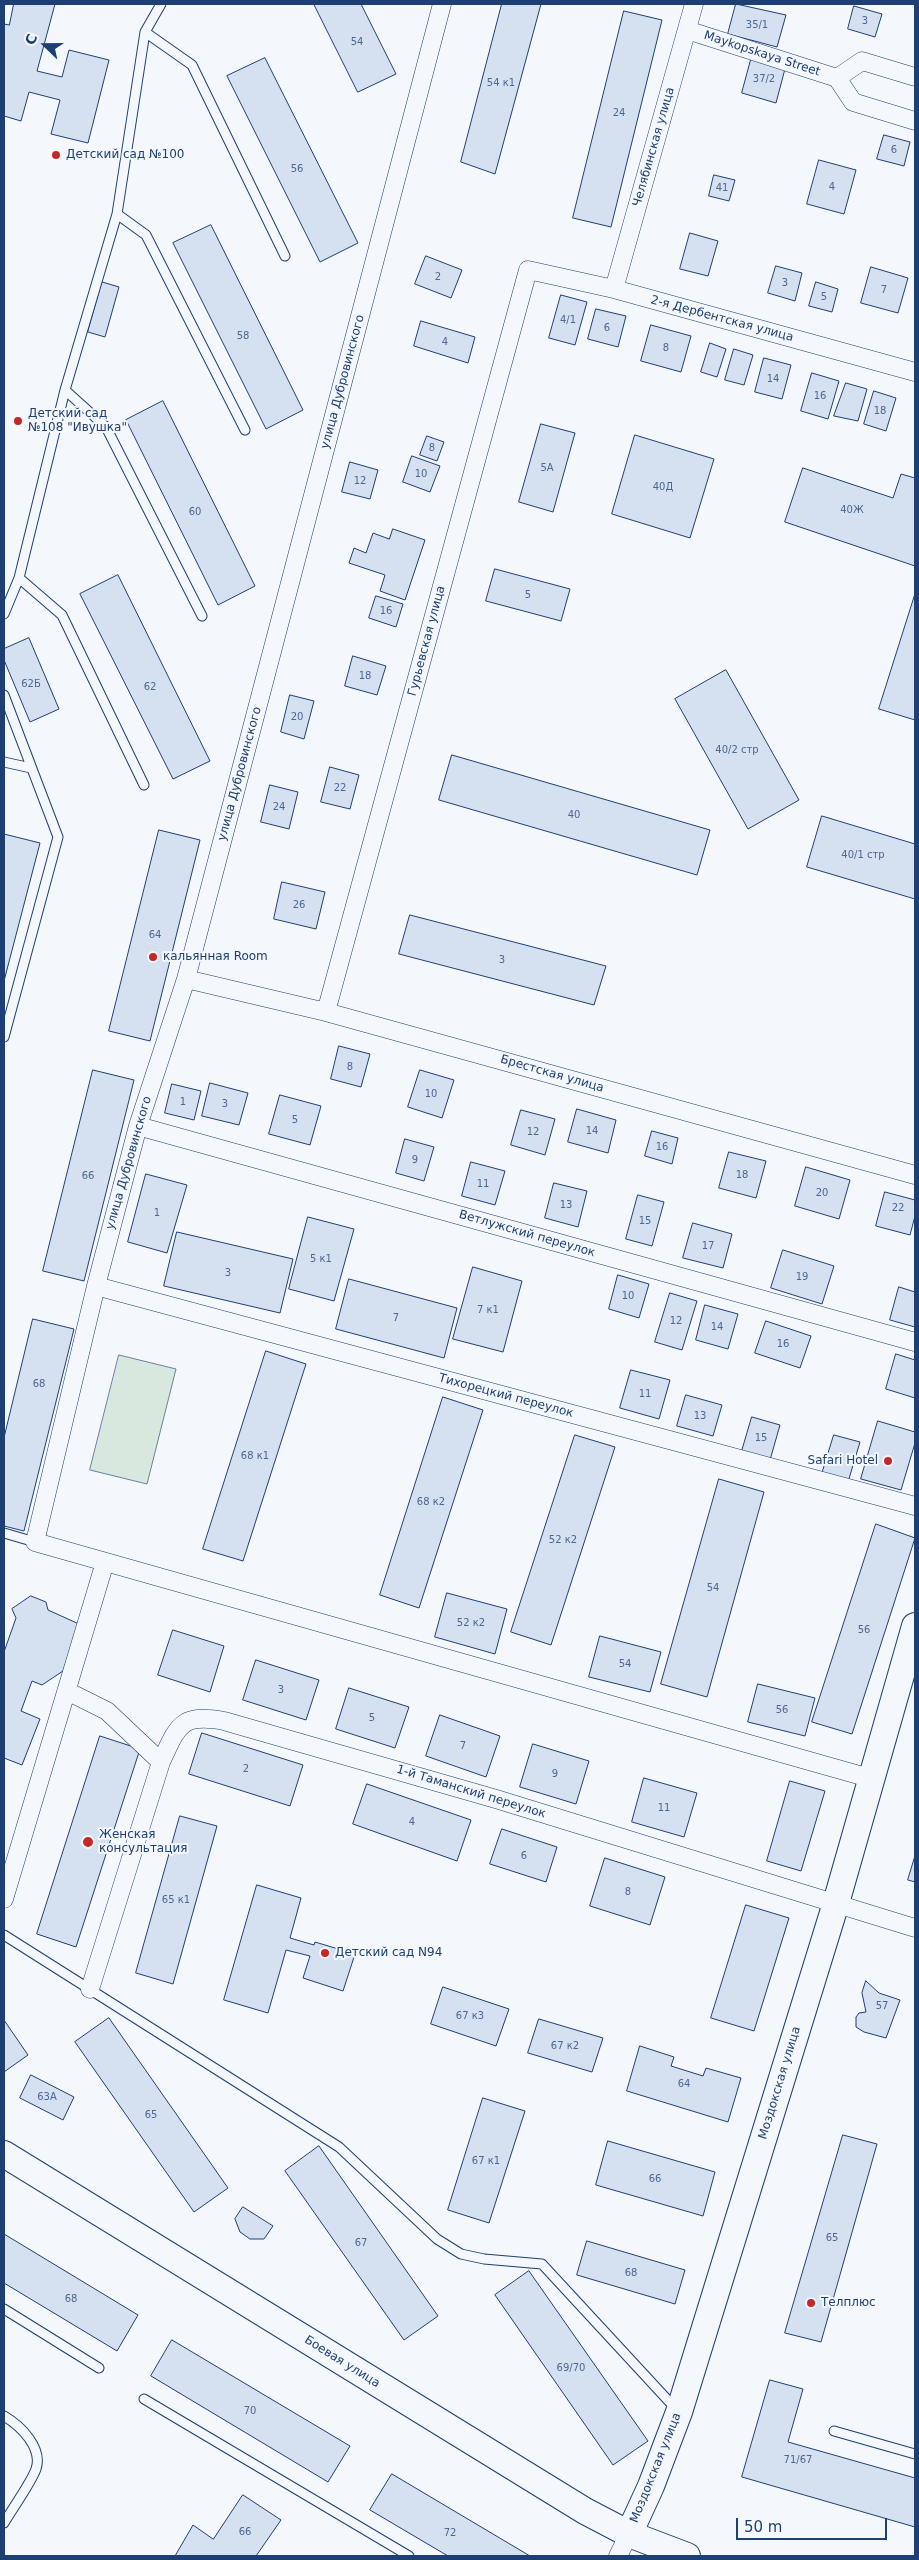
<!DOCTYPE html>
<html>
<head>
<meta charset="utf-8">
<style>
  body { margin:0 }
  #map { position:relative; width:919px; height:2560px; overflow:hidden; background:#f4f7fb; font-family:"DejaVu Sans",sans-serif }
  canvas { display:block }
  .frame { position:absolute; inset:0; border:5px solid #1d3f73; pointer-events:none }
  .north { position:absolute; left:20px; top:20px; width:50px; height:50px; -webkit-text-stroke:4px #f4f7fb; paint-order:stroke; rotate:292deg; font-size:14px; font-weight:700; line-height:20px; text-align:center; color:#1d3f73 }
  .north::after { content:''; display:block; margin:auto; width:18px; height:22px; background:#1d3f73; clip-path:polygon(50% 0,100% 100%,50% 72%,0 100%) }
  .scale { position:absolute; left:736px; top:2518px; width:151px; height:22px; box-sizing:border-box; border:2px solid #1d3f73; border-top:0; padding-left:6px; font-size:15px; line-height:18px; white-space:nowrap; color:#1d3f73; -webkit-text-stroke:4px #f4f7fb; paint-order:stroke }
</style>
</head>
<body>
<div id="map">
<canvas width="919" height="2560"></canvas>
<div class="frame"></div>
<div class="north">С</div>
<div class="scale">50 m</div>
</div>
<script>
const g = document.querySelector('canvas').getContext('2d');
g.lineJoin = 'round';
function paint(path, color) { g.fillStyle = color; g.fill(path, 'evenodd'); }
function stroke(path, color, width, dash) { g.strokeStyle = color; g.lineWidth = width; g.lineCap = dash ? 'butt' : 'round'; g.setLineDash(dash || []); g.stroke(path); }
function label(font, color, halo, rows, align = 'center') {
  g.font = font + ' "DejaVu Sans",sans-serif'; g.lineWidth = 4; g.setLineDash([]); g.textBaseline = 'middle'; g.strokeStyle = halo; g.fillStyle = color; for (const [text, x, y, turn = 0] of rows) {
    g.save(); g.translate(x, y); g.rotate((+turn || 0) * Math.PI / 180); g.textAlign = isNaN(turn) ? turn : align; if (halo) g.strokeText(text, 0, 0); g.fillText(text, 0, 0); g.restore();
  }
}
const green = new Path2D(`
  M119,1355L176,1369L147,1484L90,1470Z`);
paint(green, '#d7e8df');
stroke(green, '#687fa3', 1);
const building = new Path2D(`
  M14,4H55L37,71L62,77L69,50L109,60L88,143L51,134L60,100L29,92L21,121L4,116V24L9,25Z
  M314,4H361L396,74L358,92Z
  M502,4H541L495,174L461,162Z
  M736,4L786,15L777,47L728,34Z
  M854,6L882,14L875,37L848,29Z
  M624,11L662,20L611,227L573,218Z
  M752,56L786,65L776,103L742,93Z
  M265,58L358,243L320,262L227,76Z
  M884,135L910,142L904,166L877,159Z
  M819,160L856,170L844,214L807,204Z
  M714,175L735,180L729,201L709,196Z
  M211,225L303,410L266,429L173,243Z
  M690,233L718,241L708,276L680,269Z
  M426,256L462,270L451,298L415,284Z
  M776,266L802,273L795,301L768,293Z
  M871,267L908,278L898,313L861,303Z
  M102,282L119,287L105,337L88,332Z
  M816,282L838,289L832,312L809,306Z
  M561,295L587,302L575,345L549,338Z
  M596,309L626,316L618,347L588,339Z
  M421,321L475,337L468,363L414,346Z
  M651,325L691,336L681,372L641,361Z
  M710,343L726,349L717,377L701,372Z
  M734,349L753,355L744,385L725,380Z
  M764,358L791,365L782,399L755,392Z
  M812,373L839,381L828,419L801,411Z
  M846,383L867,389L858,421L834,416Z
  M874,391L896,398L886,431L864,424Z
  M163,401L255,586L218,605L126,420Z
  M541,424L575,433L553,512L519,502Z
  M635,435L714,459L690,538L612,514Z
  M427,436L444,442L437,461L420,455Z
  M412,456L440,466L430,492L403,482Z
  M350,462L378,470L370,499L342,492Z
  M803,468L893,498L901,474L915,478V566L785,522Z
  M393,529L425,540L405,600L380,591L385,575L349,563L354,548L366,553L373,533L389,539Z
  M495,569L570,589L561,621L486,601Z
  M118,575L210,761L173,779L80,594Z
  M915,594V720L879,709Z
  M376,596L403,604L396,627L369,618Z
  M29,638L59,709L30,722L4,660V649Z
  M353,656L386,666L377,695L345,686Z
  M726,670L799,800L748,829L675,699Z
  M290,695L314,701L304,739L281,732Z
  M452,755L710,830L697,875L439,800Z
  M330,767L359,775L350,809L321,802Z
  M270,785L298,792L289,829L261,822Z
  M822,816L915,844V899L807,867Z
  M159,830L200,840L150,1041L109,1031Z
  M4,834L40,843L4,981Z
  M282,882L325,892L316,929L274,919Z
  M410,915L606,966L594,1005L399,954Z
  M339,1046L370,1054L361,1087L331,1079Z
  M93,1070L134,1080L84,1281L43,1271Z
  M420,1070L454,1080L442,1118L408,1107Z
  M210,1083L248,1093L239,1125L202,1116Z
  M172,1084L201,1091L194,1120L165,1113Z
  M280,1095L321,1106L310,1145L269,1134Z
  M577,1109L616,1120L608,1153L568,1142Z
  M521,1110L555,1119L545,1155L511,1145Z
  M652,1131L678,1138L672,1164L645,1156Z
  M405,1139L434,1147L424,1181L396,1173Z
  M729,1152L766,1161L756,1198L719,1188Z
  M471,1162L505,1171L495,1205L462,1196Z
  M806,1167L850,1180L839,1219L795,1206Z
  M146,1174L187,1185L167,1253L128,1242Z
  M554,1183L587,1191L578,1227L545,1218Z
  M885,1192L915,1200V1216L910,1235L876,1226Z
  M638,1195L664,1202L652,1246L626,1239Z
  M308,1217L354,1229L334,1301L289,1289Z
  M693,1223L732,1234L723,1268L683,1258Z
  M177,1232L293,1259L280,1313L164,1286Z
  M783,1250L834,1266L822,1304L771,1288Z
  M473,1267L522,1281L503,1352L453,1339Z
  M618,1275L649,1284L639,1318L609,1309Z
  M349,1279L457,1308L444,1358L336,1329Z
  M899,1287L915,1292V1327L890,1320Z
  M670,1293L697,1301L682,1350L655,1342Z
  M705,1305L738,1314L728,1349L696,1340Z
  M33,1319L74,1329L24,1531L4,1526V1438Z
  M766,1321L811,1336L800,1368L755,1353Z
  M266,1351L306,1364L243,1561L203,1549Z
  M896,1354L915,1360V1398L886,1389Z
  M631,1370L670,1380L659,1419L620,1408Z
  M686,1395L722,1405L713,1436L677,1426Z
  M443,1397L483,1410L419,1608L380,1595Z
  M752,1417L780,1425L770,1460L742,1451Z
  M878,1421L915,1432V1443L901,1490L861,1479Z
  M575,1435L615,1447L551,1645L511,1632Z
  M834,1435L860,1442L848,1482L822,1474Z
  M719,1479L764,1492L707,1697L661,1684Z
  M876,1524L915,1538L852,1734L812,1722Z
  M447,1593L507,1609L495,1654L435,1637Z
  M31,1596L46,1602L48,1610L79,1624L63,1671L42,1685L32,1681L21,1711L40,1719L22,1765L4,1758V1652L16,1618L12,1609Z
  M173,1630L224,1646L210,1692L158,1675Z
  M600,1636L661,1652L650,1692L589,1677Z
  M256,1660L319,1680L306,1720L243,1700Z
  M758,1684L815,1698L805,1736L748,1722Z
  M349,1688L409,1707L395,1748L336,1729Z
  M440,1715L500,1736L486,1777L426,1756Z
  M202,1733L303,1765L290,1806L189,1774Z
  M100,1736L140,1749L76,1947L37,1934Z
  M533,1744L589,1761L576,1804L520,1787Z
  M644,1778L697,1793L684,1837L632,1822Z
  M790,1781L825,1791L801,1871L767,1861Z
  M367,1784L471,1820L457,1861L353,1824Z
  M180,1816L217,1826L173,1984L136,1973Z
  M502,1829L557,1847L546,1882L490,1864Z
  M915,1856V1882L908,1880Z
  M605,1858L665,1877L650,1925L590,1906Z
  M257,1885L301,1898L290,1938L314,1945L315,1942L355,1954L343,1991L303,1978L310,1956L286,1950L268,2013L224,2000Z
  M746,1905L789,1918L754,2031L711,2018Z
  M866,1981L879,1993L900,2000L886,2038L864,2032L856,2027V2017L859,2013L866,2012L862,1993Z
  M443,1987L509,2009L496,2046L431,2024Z
  M109,2018L228,2188L194,2212L75,2042Z
  M539,2019L603,2038L592,2072L528,2053Z
  M4,2020L28,2055L4,2072Z
  M640,2046L674,2057L671,2066L703,2076L706,2068L741,2078L728,2122L627,2091Z
  M31,2075L74,2097L63,2120L20,2098Z
  M483,2098L525,2111L489,2223L448,2210Z
  M843,2135L877,2144L821,2342L785,2333Z
  M608,2141L715,2172L703,2216L596,2185Z
  M319,2146L438,2316L404,2340L285,2171Z
  M243,2207L273,2226L264,2239H250L240,2232L235,2219Z
  M4,2234L138,2315L117,2351L4,2283Z
  M587,2241L685,2270L675,2304L577,2275Z
  M529,2271L648,2441L613,2465L495,2295Z
  M172,2340L350,2446L328,2482L151,2376Z
  M770,2380L803,2389L788,2442L915,2478V2527L742,2477Z
  M392,2474L530,2556H448L370,2510Z
  M243,2495L281,2520L256,2556H175L193,2525L213,2539Z`);
paint(building, '#d5e0f0');
stroke(building, '#1d3f73', 1);
const lane = new Path2D(`
  M145,32L192,65L285,256
  M117,214L146,235L245,430
  M65,390L106,427L202,616
  M19,578L62,615L144,785
  M4,614L19,578L65,390L117,214L145,32L161,4
  M4,695L58,837L4,1037
  M4,762L31,768
  M4,1533L35,1542
  M4,1935L339,2147L437,2239L461,2254L484,2259L542,2264L676,2409
  M4,2309L99,2368
  M144,2399L409,2556
  M4,2416C21,2426 43,2448 36,2469C31,2483 12,2509 4,2523
  M834,2431L915,2454`);
const street = new Path2D(`
  M442,4L186,979L138,1126L96,1286L35,1542L873,1779
  M687,30L837,78L862,61L915,77
  M837,78L853,102L915,121
  M614,289L694,4
  M186,979L326,1012L915,1175
  M326,1012L528,270L614,289L915,372
  M138,1126L915,1342
  M96,1286L915,1506
  M67,1691L107,1711L161,1762C178,1726 180,1713 224,1721L496,1799L915,1928
  M4,1899L105,1562
  M90,1989L161,1762
  M618,2556L629,2534`);
const secondary = new Path2D(`
  M4,2154L585,2511L629,2534L687,2556
  M629,2534L651,2486L679,2412L836,1903L915,1626`);
stroke(lane, '#1d3f73', 11);
stroke(street, '#1d3f73', 19);
stroke(secondary, '#1d3f73', 28);
stroke(lane, '#f4f7fb', 9);
stroke(street, '#f4f7fb', 18);
stroke(secondary, '#f4f7fb', 26);
for (const [x, y, r, color] of [
  [56,155,5,"#c62828"],
  [18,421,5,"#c62828"],
  [153,957,5,"#c62828"],
  [888,1461,5,"#c62828"],
  [88,1842,6,"#c62828"],
  [325,1953,5,"#c62828"],
  [811,2303,5,"#c62828"]
]) { const dot = new Path2D(); dot.arc(x, y, r, 0, 2 * Math.PI); g.fillStyle = color; g.fill(dot); stroke(dot, '#f4f7fb', 2); }
label('10px', '#4b6792', null, [
  ["3",865,21],
  ["35/1",757,25],
  ["54",357,42],
  ["37/2",764,79],
  ["54 к1",501,83],
  ["24",619,113],
  ["6",894,150],
  ["56",297,169],
  ["4",832,187],
  ["41",722,188],
  ["2",438,277],
  ["3",785,283],
  ["7",884,290],
  ["5",824,297],
  ["4/1",568,320],
  ["6",607,328],
  ["58",243,336],
  ["4",445,342],
  ["8",666,348],
  ["14",773,379],
  ["16",820,396],
  ["18",880,411],
  ["8",432,448],
  ["5А",547,468],
  ["10",421,474],
  ["12",360,481],
  ["40Д",663,487],
  ["40Ж",852,510],
  ["60",195,512],
  ["5",528,595],
  ["16",386,611],
  ["18",365,676],
  ["62Б",31,684],
  ["62",150,687],
  ["20",297,717],
  ["40/2 стр",737,750],
  ["22",340,788],
  ["24",279,807],
  ["40",574,815],
  ["40/1 стр",863,855],
  ["26",299,905],
  ["64",155,935],
  ["3",502,960],
  ["8",350,1067],
  ["10",431,1094],
  ["1",183,1102],
  ["3",225,1104],
  ["5",295,1120],
  ["14",592,1131],
  ["12",533,1132],
  ["16",662,1147],
  ["9",415,1160],
  ["18",742,1175],
  ["66",88,1176],
  ["11",483,1184],
  ["20",822,1193],
  ["13",566,1205],
  ["22",898,1208],
  ["1",157,1213],
  ["15",645,1221],
  ["17",708,1246],
  ["5 к1",321,1259],
  ["3",228,1273],
  ["19",802,1277],
  ["10",628,1296],
  ["7 к1",488,1310],
  ["7",396,1318],
  ["12",676,1321],
  ["14",717,1327],
  ["16",783,1344],
  ["68",39,1384],
  ["11",645,1394],
  ["13",700,1416],
  ["15",761,1438],
  ["68 к1",255,1456],
  ["68 к2",431,1502],
  ["52 к2",563,1540],
  ["54",713,1588],
  ["52 к2",471,1623],
  ["56",864,1630],
  ["54",625,1664],
  ["3",281,1690],
  ["56",782,1710],
  ["5",372,1718],
  ["7",463,1746],
  ["2",246,1769],
  ["9",555,1774],
  ["11",664,1808],
  ["4",412,1822],
  ["6",524,1856],
  ["8",628,1892],
  ["65 к1",176,1900],
  ["57",882,2006],
  ["67 к3",470,2016],
  ["67 к2",565,2046],
  ["64",684,2084],
  ["63А",47,2097],
  ["65",151,2115],
  ["67 к1",486,2161],
  ["66",655,2179],
  ["65",832,2238],
  ["67",361,2243],
  ["68",631,2273],
  ["68",71,2299],
  ["69/70",571,2368],
  ["70",250,2411],
  ["71/67",798,2460],
  ["66",245,2532],
  ["72",450,2533]
]);
label('12px', '#1d3f73', '#f4f7fb', [
  ["Maykopskaya Street",762,54,18],
  ["Челябинская улица",654,147,-74],
  ["2-я Дербентская улица",722,319,15],
  ["улица Дубровинского",343,382,-75],
  ["Гурьевская улица",427,641,-75],
  ["улица Дубровинского",240,774,-75],
  ["Брестская улица",552,1074,16],
  ["улица Дубровинского",129,1163,-74],
  ["Ветлужский переулок",527,1234,16],
  ["Тихорецкий переулок",506,1396,15],
  ["1-й Таманский переулок",471,1792,17],
  ["Моздокская улица",780,2083,-73],
  ["Боевая улица",342,2362,32],
  ["Моздокская улица",656,2468,-68]
]);
label('12px', '#1d3f73', '#f4f7fb', [
  ["Детский сад №100",66,155],
  ["Детский сад",28,414],
  ["№108 \"Ивушка\"",28,428],
  ["кальянная Room",163,957],
  ["Safari Hotel",878,1461,"right"],
  ["Женская",99,1835],
  ["консультация",99,1849],
  ["Детский сад N94",335,1953],
  ["Телплюс",821,2303]
], 'left');
</script>
</body>
</html>
